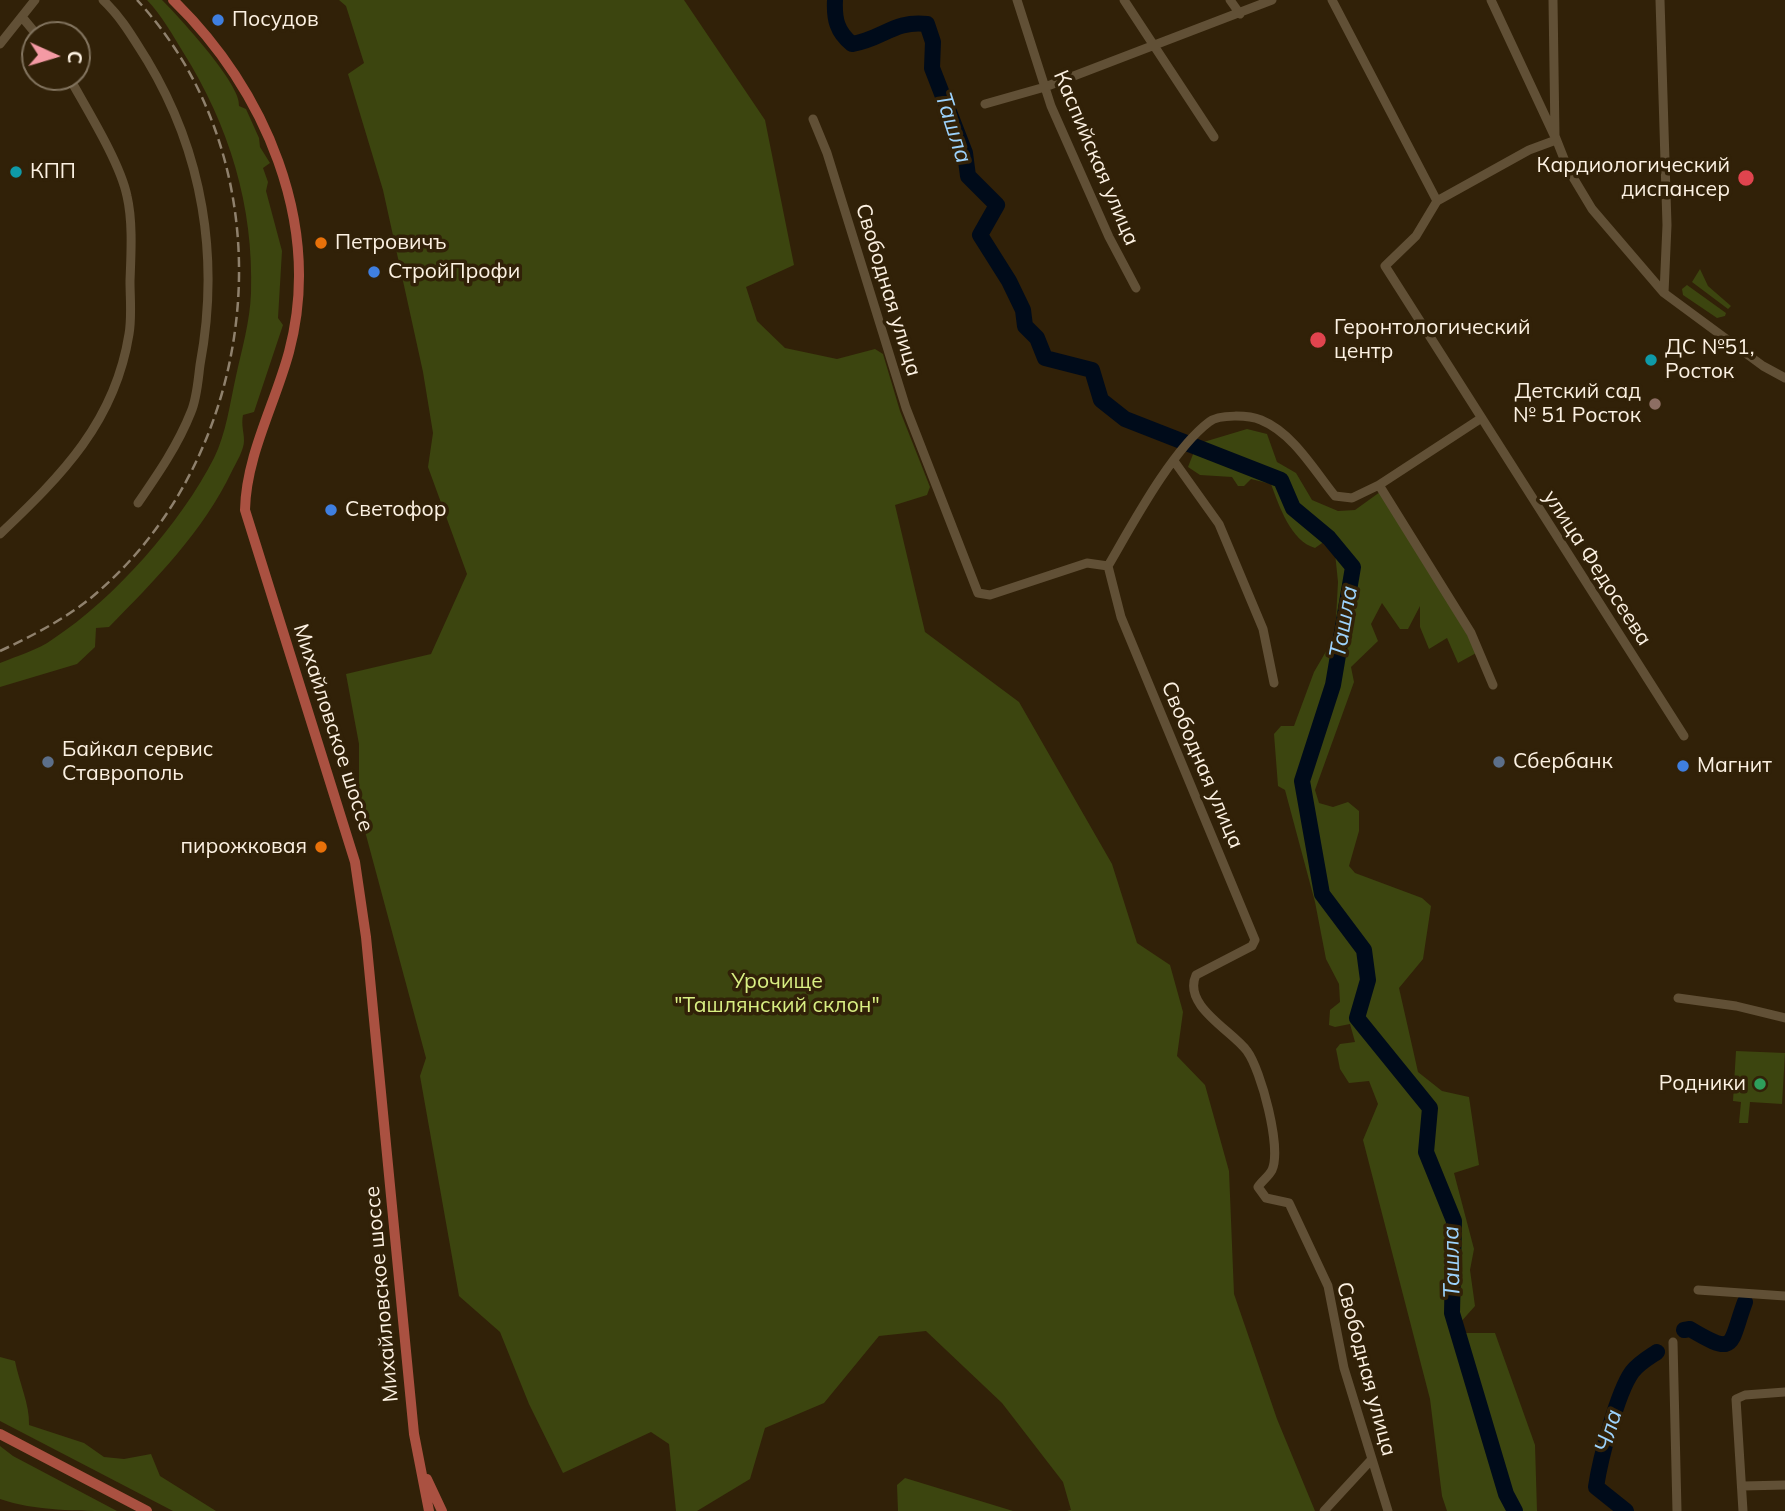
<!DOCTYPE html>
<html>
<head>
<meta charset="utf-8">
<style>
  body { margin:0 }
  #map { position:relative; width:1785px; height:1511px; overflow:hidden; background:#312108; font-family:Mulish,sans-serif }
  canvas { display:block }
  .north { position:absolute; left:21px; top:21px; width:70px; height:70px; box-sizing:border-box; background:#312108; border:2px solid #82745f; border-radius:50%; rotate:94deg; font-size:19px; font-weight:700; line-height:28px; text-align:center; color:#fcf1e2 }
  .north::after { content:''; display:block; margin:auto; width:24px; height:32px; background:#f49aa4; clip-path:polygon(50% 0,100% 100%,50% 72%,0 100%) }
</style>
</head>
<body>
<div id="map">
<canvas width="1785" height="1511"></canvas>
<div class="north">С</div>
</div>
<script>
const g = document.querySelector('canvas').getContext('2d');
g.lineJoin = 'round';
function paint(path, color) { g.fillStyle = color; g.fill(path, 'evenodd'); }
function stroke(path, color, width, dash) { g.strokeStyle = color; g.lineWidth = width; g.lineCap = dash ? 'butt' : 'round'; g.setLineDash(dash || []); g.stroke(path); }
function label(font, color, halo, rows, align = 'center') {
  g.font = font + ' Mulish,sans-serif'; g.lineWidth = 7; g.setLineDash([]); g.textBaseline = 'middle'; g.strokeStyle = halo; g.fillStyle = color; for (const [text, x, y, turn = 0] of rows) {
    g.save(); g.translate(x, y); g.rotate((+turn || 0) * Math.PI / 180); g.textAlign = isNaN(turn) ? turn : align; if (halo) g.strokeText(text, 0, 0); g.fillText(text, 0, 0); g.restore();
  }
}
paint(new Path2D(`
  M147,0H162C179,17 242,85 239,106L246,109L259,138L260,147L270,163L263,168L268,182L266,191L282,251L278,318L283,325L254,412L243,415C241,425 244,432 244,441C244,450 236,463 232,471C203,532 155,580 109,627L96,628L95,647L77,664L0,687V663C17,656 38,650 53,639C114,599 181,523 214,458C226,434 230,403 236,376C242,349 250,321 251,293C254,206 229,125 183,52C172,34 162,16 147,0Z
  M339,0H684L765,120L794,265L746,287L757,321L785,348L837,359L875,349L883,354L900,411L930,487L927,495L895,505L925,632L1019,702L1112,864L1137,943L1170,965L1183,1012L1177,1056L1205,1085L1229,1171L1234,1294L1277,1419L1315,1511H1067L1071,1510L1063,1482L1002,1403L926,1331L879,1336L824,1403L765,1428L750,1479L697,1511H676L669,1444L651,1432L563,1473L529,1404L500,1332L459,1296L420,1076L426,1058L359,809V744L346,674L431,654L467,574L428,467L433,433L423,372L383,190L348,74L364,63L346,6Z
  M1700,269L1708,286L1731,306L1728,309L1692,282Z
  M1687,285L1726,313L1725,316L1717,318L1683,295L1682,289Z
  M1247,429L1267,434L1277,462L1296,473L1312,500L1338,511L1355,510L1380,492L1478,652L1458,663L1447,638L1429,649L1420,627V606L1408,629H1400L1382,603L1371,624L1378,641L1351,667L1354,682L1315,790L1319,803L1333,807L1348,802L1359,811V831L1349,866L1355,873L1422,898L1431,906L1423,959L1399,988L1418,1072L1442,1091L1469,1097L1479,1165L1454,1173L1474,1249L1470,1270L1475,1306L1451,1333H1495L1535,1445L1537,1511H1447L1442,1496L1430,1399L1363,1140L1378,1104L1369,1081L1349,1083L1340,1069L1336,1049L1340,1044L1355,1042L1350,1024L1335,1027L1329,1025L1330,1010L1340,1002L1339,984L1326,959L1315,902L1285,790L1278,786L1274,734L1281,726H1294L1314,672L1335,636L1338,582L1335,553L1325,541L1315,548C1291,541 1279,506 1271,484L1251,479L1244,486H1238L1232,477L1200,475L1188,467L1197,444Z
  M1736,1051L1785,1053L1782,1104L1750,1102L1748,1123H1739L1741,1102L1733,1101Z
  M0,1357L15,1361C19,1382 30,1405 29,1425L84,1443L104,1457L124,1459L151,1454L160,1476L216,1511H173L0,1421Z
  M0,1446L13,1456L117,1511C79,1511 34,1511 0,1499Z
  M905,1478L1013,1511H898L897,1485Z`), '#3c450f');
stroke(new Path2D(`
  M835,0C834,19 837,32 852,44C883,39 894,20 927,24L933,42L932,68L965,153L968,176L997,205L980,235L1009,281L1023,310L1025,326L1037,338L1045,358L1092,370L1101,400L1125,419L1281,480L1293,508L1329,538L1353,567L1333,685L1302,781L1322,894L1364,950L1368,980L1357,1018L1430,1108L1426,1152L1454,1221L1452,1313L1506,1494L1515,1511
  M1684,1330L1690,1329C1737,1357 1729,1345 1745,1302
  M1626,1511L1596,1487C1600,1460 1617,1393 1632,1372C1639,1363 1648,1358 1657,1352`), '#000b1a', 16);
stroke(new Path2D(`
  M103,0C122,18 133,38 147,60C203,153 220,258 200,365C198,380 197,398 191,412C178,445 158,474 138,503
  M1017,0L1051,106L1109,237L1136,288
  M1124,0L1214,137
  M1230,0L1240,14
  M1332,0L1437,201
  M1491,0L1554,135
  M1553,0L1555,136L1568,169L1592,209L1664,293L1763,366L1785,378
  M1660,0L1667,225L1664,293
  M22,17L37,35
  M0,44L35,0
  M985,104L1045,87L1272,0
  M813,119L827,153L906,408L978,593L990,595L1087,563L1108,566L1121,617L1255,940L1252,946L1196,975C1182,1006 1233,1031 1247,1051C1261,1070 1282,1148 1272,1170C1269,1176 1262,1181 1258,1187L1266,1198L1289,1203L1328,1286L1344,1368L1388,1511
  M1437,201L1416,236L1385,266L1684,736
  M1437,201L1529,150L1556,140
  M1174,461L1219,524L1263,629L1274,683
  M1379,485L1471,633L1493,685
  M0,534C62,475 115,422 129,334C132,317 130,298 130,281C131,254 133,222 127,196C120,162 86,108 69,77
  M1108,566C1132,525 1171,451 1209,422C1219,414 1249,415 1261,420C1293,433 1314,470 1335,496L1352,498L1379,485L1480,419
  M1678,998L1736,1006L1785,1018
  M1698,1290L1785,1296
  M1673,1342L1677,1511
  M1743,1486L1785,1485
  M1324,1511L1372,1459
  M1743,1511L1736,1399L1745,1395L1785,1392`), '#615036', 9);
stroke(new Path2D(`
  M173,0C265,89 323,224 289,352C275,404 246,456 245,510L355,862L366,937L414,1434L429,1511
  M0,1434L147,1511
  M427,1479L442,1511`), '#aa5141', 10);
stroke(new Path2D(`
  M0,651C30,637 61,621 87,601C264,459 294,169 137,0`), '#8f816d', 2.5, [10, 5]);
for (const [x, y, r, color] of [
  [218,20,7,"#3f7fe0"],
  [16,172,7,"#0f9aa8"],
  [1746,178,9,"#e0444e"],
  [321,243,7,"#e8710a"],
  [374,272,7,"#3f7fe0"],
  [1318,340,9,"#e0444e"],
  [1651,360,7,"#0f9aa8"],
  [1655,404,7,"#8d6e63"],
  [331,510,7,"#3f7fe0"],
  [48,762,7,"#5c6f8a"],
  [1499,762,7,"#5c6f8a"],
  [1683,766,7,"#3f7fe0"],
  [321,847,7,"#e8710a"],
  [1760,1084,7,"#2e9e5b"]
]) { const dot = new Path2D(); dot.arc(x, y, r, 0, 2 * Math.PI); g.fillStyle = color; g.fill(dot); stroke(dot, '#312108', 2.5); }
label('21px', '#fcf1e2', '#312108', [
  ["Посудов",232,20],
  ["Кардиологический",1730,166,"right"],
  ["диспансер",1730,190,"right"],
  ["КПП",30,172],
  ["Петровичъ",335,243],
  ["СтройПрофи",388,272],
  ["Геронтологический",1334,328],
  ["центр",1334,352],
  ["ДС №51,",1665,348],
  ["Росток",1665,372],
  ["Детский сад",1641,392,"right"],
  ["№ 51 Росток",1641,416,"right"],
  ["Светофор",345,510],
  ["Байкал сервис",62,750],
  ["Ставрополь",62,774],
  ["Сбербанк",1513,762],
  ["Магнит",1697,766],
  ["пирожковая",307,847,"right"],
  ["Родники",1746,1084,"right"]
], 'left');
label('21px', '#fcf1e2', '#312108', [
  ["Каспийская улица",1096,158,67],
  ["Свободная улица",888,290,73],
  ["улица Федосеева",1597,568,57],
  ["Михайловское шоссе",333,728,72],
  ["Свободная улица",1202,765,67],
  ["Михайловское шоссе",382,1294,-95],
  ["Свободная улица",1366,1369,75]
]);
label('21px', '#d9ef83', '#312108', [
  ["Урочище",777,982],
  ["\"Ташлянский склон\"",777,1006]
]);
label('italic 23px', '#9dd3fd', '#312108', [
  ["Ташла",953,128,72],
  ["Ташла",1344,622,-80],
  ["Ташла",1452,1262,-91],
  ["Чла",1609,1431,-73]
]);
</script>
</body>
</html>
